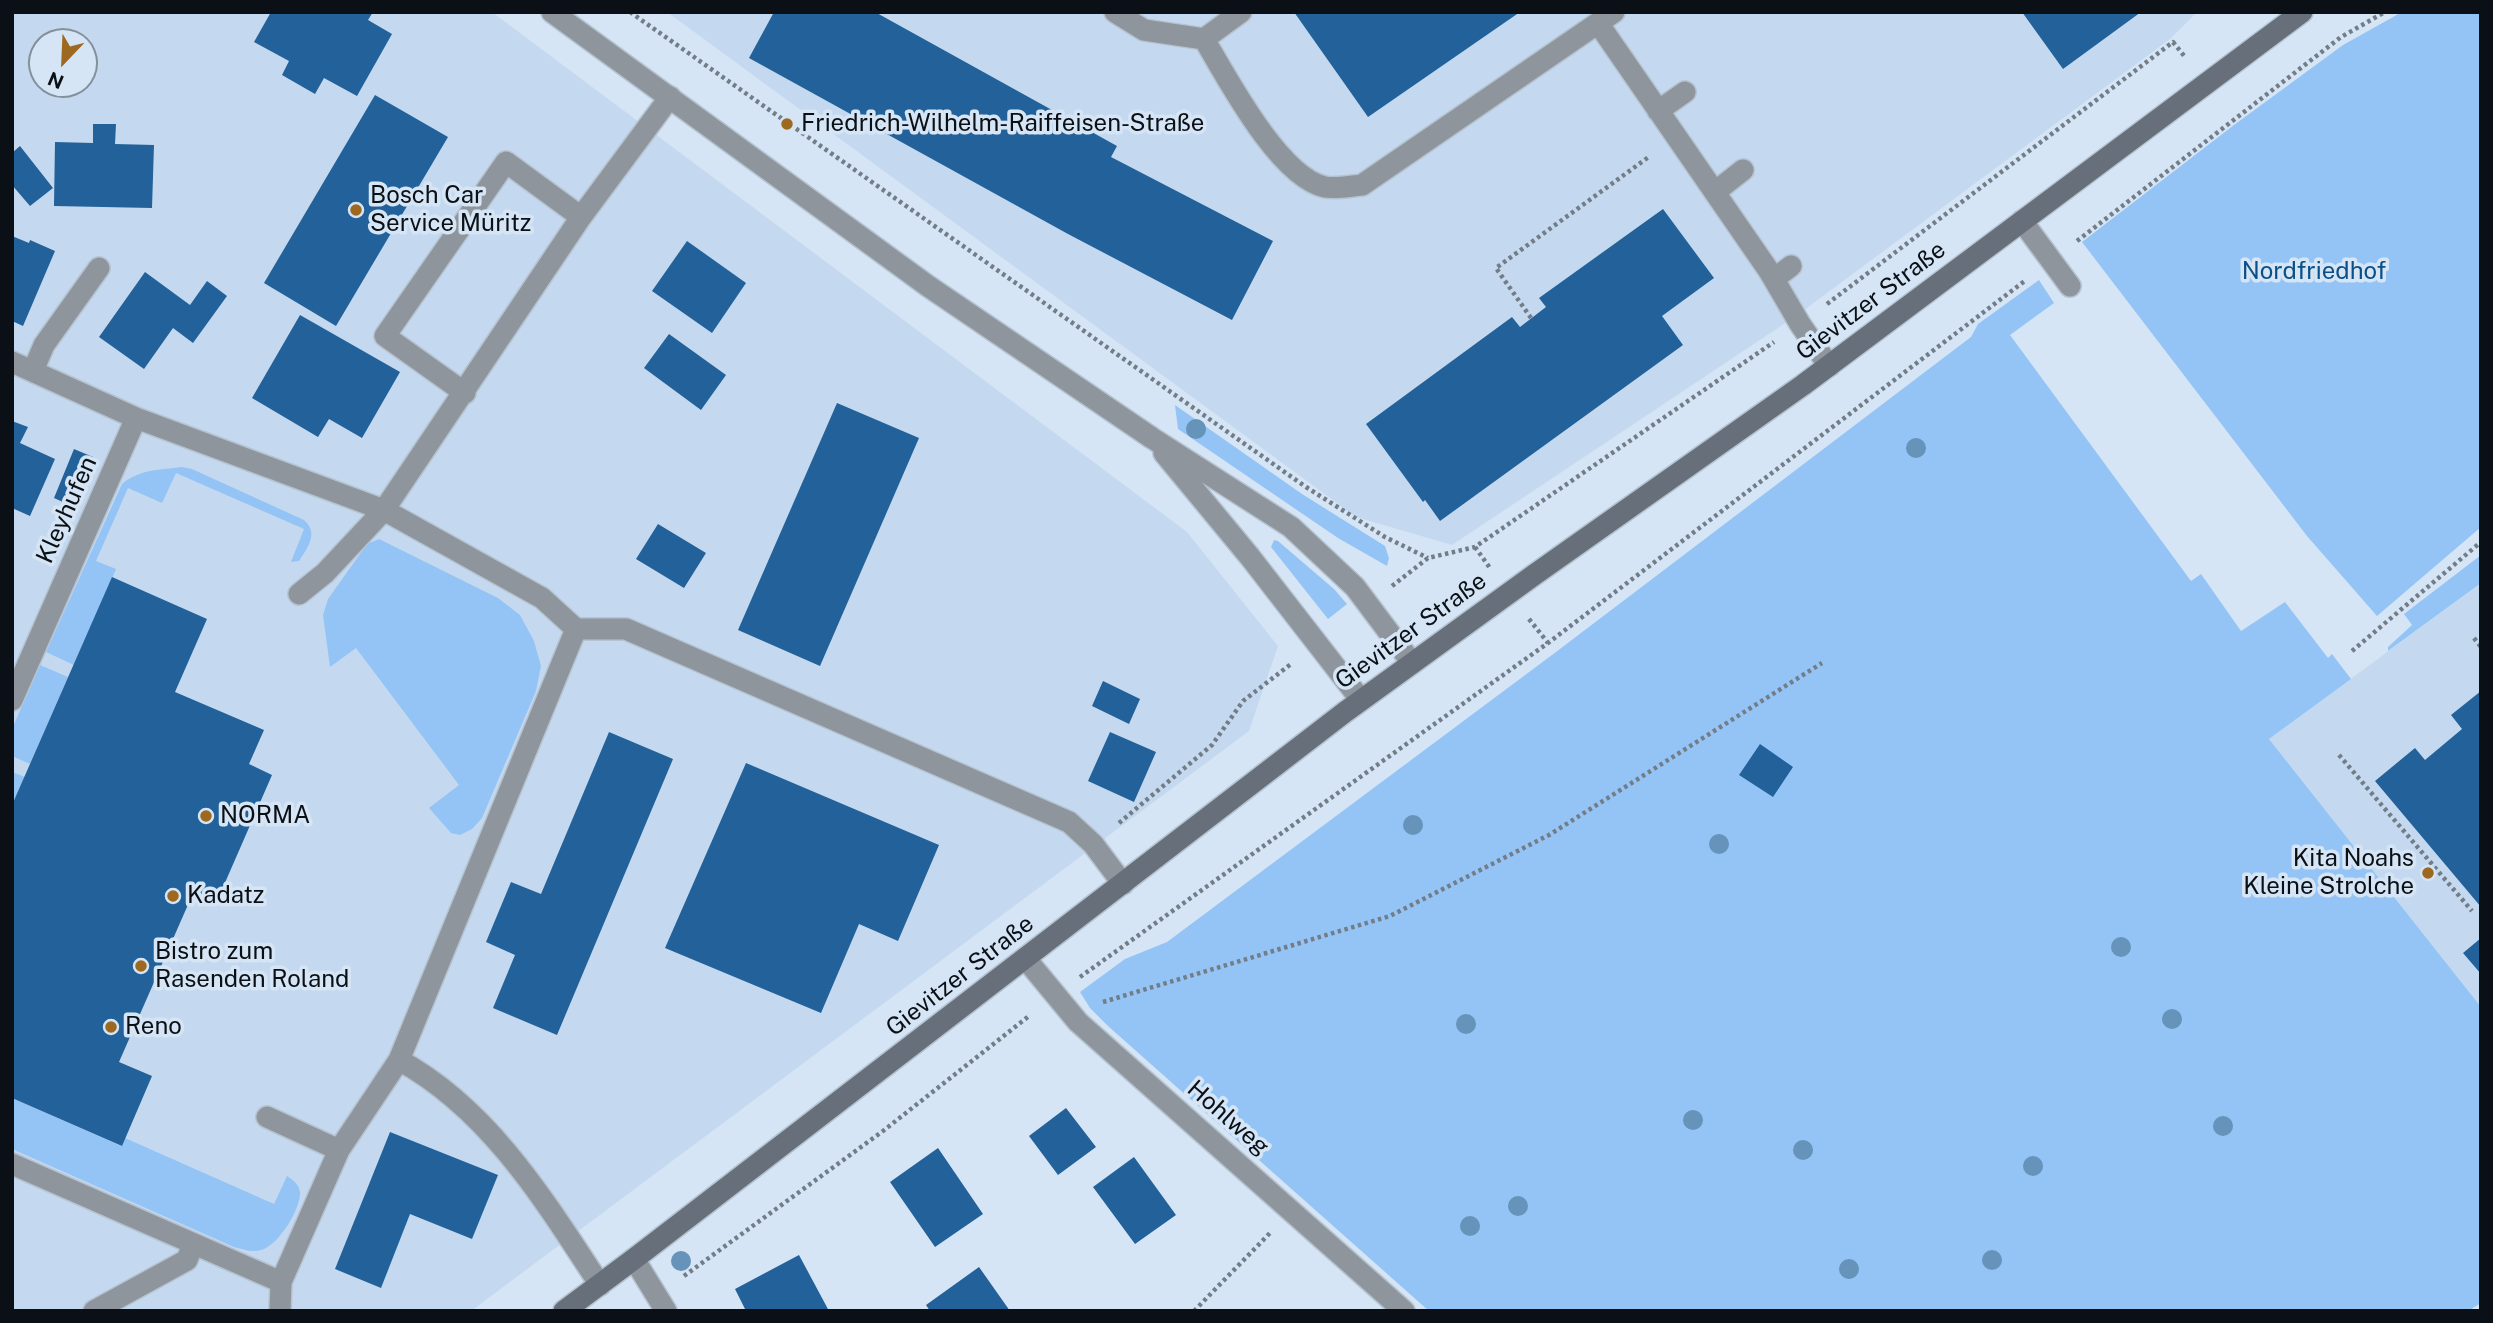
<!DOCTYPE html>
<html>
<head>
<meta charset="utf-8">
<style>
  body { margin:0 }
  #map { position:relative; width:2493px; height:1323px; overflow:hidden; background:#d5e5f5; font-family:"Public Sans",sans-serif }
  canvas { display:block }
  .frame { position:absolute; inset:0; border:14px solid #0a1015; pointer-events:none }
  .north { position:absolute; left:28px; top:28px; width:70px; height:70px; box-sizing:border-box; background:#d5e5f5; border:2px solid #84909b; border-radius:50%; rotate:203deg; font-size:19px; font-weight:700; line-height:28px; text-align:center; color:#0a1015 }
  .north::after { content:''; display:block; margin:auto; width:24px; height:32px; background:#9d6820; clip-path:polygon(50% 0,100% 100%,50% 72%,0 100%) }
</style>
</head>
<body>
<div id="map">
<canvas width="2493" height="1323"></canvas>
<div class="frame"></div>
<div class="north">N</div>
</div>
<script>
const g = document.querySelector('canvas').getContext('2d');
g.lineJoin = 'round';
function paint(path, color) { g.fillStyle = color; g.fill(path, 'evenodd'); }
function stroke(path, color, width, dash) { g.strokeStyle = color; g.lineWidth = width; g.lineCap = dash ? 'butt' : 'round'; g.setLineDash(dash || []); g.stroke(path); }
function label(font, color, halo, rows, align = 'center') {
  g.font = font + ' "Public Sans",sans-serif'; g.lineWidth = 7; g.setLineDash([]); g.textBaseline = 'middle'; g.strokeStyle = halo; g.fillStyle = color; for (const [text, x, y, turn = 0] of rows) {
    g.save(); g.translate(x, y); g.rotate((+turn || 0) * Math.PI / 180); g.textAlign = isNaN(turn) ? turn : align; if (halo) g.strokeText(text, 0, 0); g.fillText(text, 0, 0); g.restore();
  }
}
paint(new Path2D(`
  M12,12H492L1187,532L1278,646L1249,731L471,1311H12ZM42,42H84V84H42Z
  M667,12H2197L2170,39L1796,316L1452,545L1356,517Z
  M2481,583V1007L2269,739Z`), '#c4d9ef');
paint(new Path2D(`
  M2402,12H2481V527L2377,616L2307,536L2082,242L2234,125L2343,45Z
  M2039,280L2054,303L2010,335L2191,581L2201,574L2241,631L2285,602L2328,658L2332,654L2351,679L2269,739L2481,1007V1303L2468,1311H1429L1108,1026L1090,1008L1080,992L1125,959L1167,942L1552,655L1971,337L1978,324Z
  M1175,405L1302,494L1385,546L1389,558L1387,566L1338,538L1178,429Z
  M182,467L192,469L304,520C319,533 308,547 299,561L291,562L304,529L176,473L162,503L128,488L96,561L116,569L74,665L46,652L122,484C140,469 160,470 182,467Z
  M379,539L498,598L520,615L534,641L541,666L536,691L482,818L472,829L460,835L451,833L429,808L459,785L356,648L330,667L323,615L328,599L367,544Z
  M1274,540L1278,541L1334,589L1347,604L1328,619L1271,547Z
  M2481,555V583L2388,651V647L2412,625L2404,614Z
  M40,665L68,677L30,764L12,756V729Z
  M12,772L25,777L12,805Z
  M12,1098L121,1146L125,1138L274,1204L287,1176C293,1180 299,1184 300,1192C301,1209 278,1246 261,1250C252,1253 242,1249 234,1247L12,1149Z`), '#94c4f5');
paint(new Path2D(`
  M271,12H373L368,20L392,34L357,96L324,78L315,94L282,75L289,61L254,42Z
  M774,12H875L1117,146L1111,157L1273,241L1232,320L1068,234L749,58Z
  M1294,12H1520L1368,117Z
  M2022,12H2141L2063,69Z
  M375,95L448,137L336,326L264,283Z
  M93,124H116L115,144L154,145L152,208L54,206L55,142L93,143Z
  M20,146L53,188L30,206L12,185V153Z
  M1663,209L1714,278L1662,316L1683,345L1440,521L1425,500L1423,502L1366,424L1512,317L1520,327L1546,307L1539,298Z
  M12,236L29,243L30,240L55,251L23,326L12,321Z
  M687,241L746,283L712,333L652,291Z
  M145,272L190,305L207,281L227,296L193,343L173,328L144,369L99,337Z
  M300,315L400,372L362,438L329,419L318,437L252,398Z
  M669,334L726,375L701,410L644,368Z
  M837,403L919,438L820,666L738,630Z
  M12,421L28,427L20,443L55,459L30,516L12,508Z
  M74,449L93,457L72,506L54,498Z
  M658,524L706,553L684,588L636,559Z
  M112,577L207,619L175,692L264,730L249,764L272,775L217,901L194,891L119,1062L152,1076L122,1146L12,1098V805Z
  M1103,681L1140,699L1129,724L1092,706Z
  M2481,691V907L2375,781L2415,748L2425,760L2462,729L2451,715Z
  M609,732L673,759L557,1035L493,1008L515,955L486,942L511,882L541,894Z
  M1110,732L1156,752L1134,802L1088,781Z
  M1760,744L1793,767L1773,797L1739,775Z
  M746,763L939,845L898,941L859,924L821,1013L665,948Z
  M2481,938V974L2463,953Z
  M1066,1108L1096,1147L1058,1175L1029,1136Z
  M390,1132L498,1175L472,1239L410,1214L381,1288L335,1269Z
  M938,1148L983,1214L935,1247L890,1182Z
  M1134,1157L1176,1215L1135,1244L1093,1187Z
  M799,1255L829,1311H746L735,1289Z
  M979,1267L1010,1311H930L926,1305Z`), '#226199');
const lane = new Path2D(`
  M1115,12L1144,30L1204,39L1241,12
  M1598,23L1769,271L1800,324L1829,366
  M1204,39C1227,78 1279,177 1325,187C1335,189 1351,186 1362,185L1614,12
  M1658,111L1685,92
  M1715,192L1743,170
  M2022,221L2070,286
  M1774,279L1791,266
  M465,393L385,336L506,162L581,217
  M299,594L325,573L384,510
  M576,629H626L1069,822L1093,844L1123,884
  M267,1117L339,1150
  M12,1164L281,1282L339,1150L399,1060
  M634,1259L666,1311
  M600,1285C545,1201 489,1109 399,1060L576,629L542,598L384,510L581,217L670,97
  M94,1311L187,1260L193,1244
  M280,1311L281,1282`);
const street = new Path2D(`
  M552,12L928,286L1152,438L1291,527L1355,587L1412,663
  M12,362L136,418L384,510
  M33,371L44,345L99,268
  M1164,453L1250,557L1361,700
  M12,700L136,418
  M1025,958L1078,1022L1404,1311`);
const secondary = new Path2D(`
  M564,1311L634,1259L1345,712L1534,575L1803,385L2302,12`);
stroke(lane, '#b5c3d1', 24);
stroke(street, '#b5c3d1', 24);
stroke(secondary, '#b5c3d1', 24);
stroke(new Path2D(`
  M630,12L1306,487L1385,537L1428,558
  M2077,241L2341,37L2385,12
  M1827,304L2173,42L2185,57
  M1531,318L1496,268L1650,156
  M1475,547L1490,568
  M1392,586L1428,558L1475,547L1774,342
  M1529,619L1548,643
  M2474,638L2481,647
  M2352,651L2481,542
  M2339,755L2472,911
  M1119,823L1212,745L1243,701L1291,664
  M1080,977L1548,643L2026,280
  M1103,1002L1390,916L1549,835L1822,663
  M684,1276L883,1131L1029,1016
  M1194,1311L1270,1233`), '#727d88', 4.5, [3.5, 3.5]);
stroke(lane, '#8f959c', 21);
stroke(street, '#8f959c', 21);
stroke(secondary, '#67707a', 21);
g.fillStyle = '#6593b9';
for (const [x, y] of [
  [1196,429],
  [1916,448],
  [1413,825],
  [1719,844],
  [2121,947],
  [2172,1019],
  [1466,1024],
  [1693,1120],
  [2223,1126],
  [1803,1150],
  [2033,1166],
  [1518,1206],
  [1470,1226],
  [1992,1260],
  [681,1261],
  [1849,1269]
]) { g.beginPath(); g.arc(x, y, 10, 0, 2 * Math.PI); g.fill(); }
for (const [x, y, r, color] of [
  [787,124,7,"#9d6820"],
  [356,210,7,"#9d6820"],
  [206,816,7,"#9d6820"],
  [2428,873,7,"#9d6820"],
  [173,896,7,"#9d6820"],
  [141,966,7,"#9d6820"],
  [111,1027,7,"#9d6820"]
]) { const dot = new Path2D(); dot.arc(x, y, r, 0, 2 * Math.PI); g.fillStyle = color; g.fill(dot); stroke(dot, '#d5e5f5', 2.5); }
label('24px', '#0a1015', '#d5e5f5', [
  ["Friedrich-Wilhelm-Raiffeisen-Straße",801,124],
  ["Bosch Car",370,196],
  ["Service Müritz",370,224],
  ["NORMA",220,816],
  ["Kita Noahs",2414,859,"right"],
  ["Kleine Strolche",2414,887,"right"],
  ["Kadatz",187,896],
  ["Bistro zum",155,952],
  ["Rasenden Roland",155,980],
  ["Reno",125,1027]
], 'left');
label('24px', '#0a5088', '#d5e5f5', [
  ["Nordfriedhof",2314,272]
]);
label('24px', '#0a1015', '#d5e5f5', [
  ["Gievitzer Straße",1871,301,-37],
  ["Kleyhufen",67,510,-66],
  ["Gievitzer Straße",1411,631,-36],
  ["Gievitzer Straße",960,976,-38],
  ["Hohlweg",1228,1118,41]
]);
</script>
</body>
</html>
